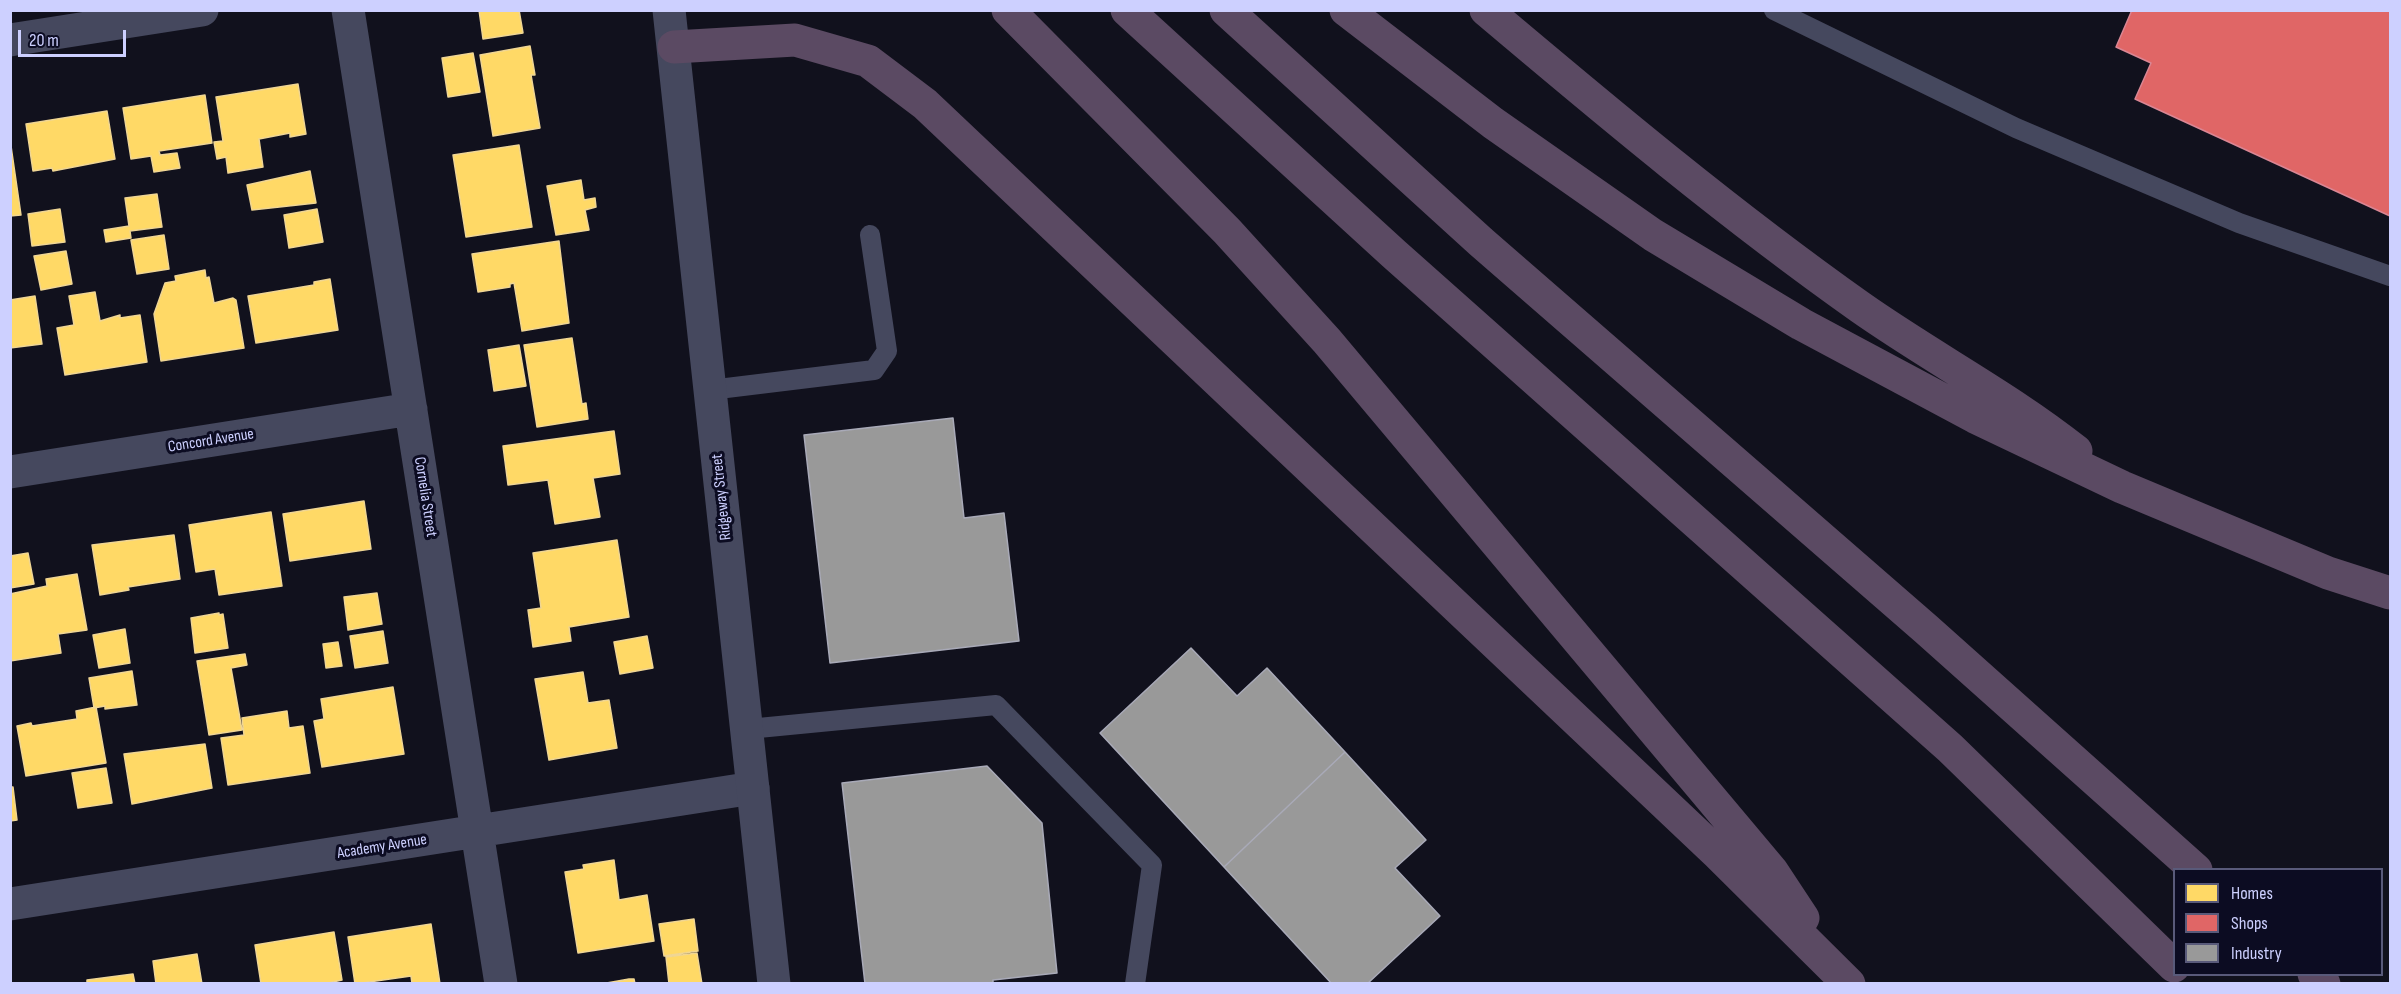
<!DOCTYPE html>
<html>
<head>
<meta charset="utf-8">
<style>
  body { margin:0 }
  #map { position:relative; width:2401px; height:994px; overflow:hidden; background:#11111d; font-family:"Sofia Sans Condensed",sans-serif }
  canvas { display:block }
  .frame { position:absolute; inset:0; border:12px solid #cdd0ff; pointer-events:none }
  .legend { position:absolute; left:2173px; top:868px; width:210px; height:108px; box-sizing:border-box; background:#0c0c22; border:2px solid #595a7a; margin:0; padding:8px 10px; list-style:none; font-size:18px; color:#cdd0ff }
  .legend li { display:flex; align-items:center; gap:12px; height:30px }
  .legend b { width:30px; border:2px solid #595a7a }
  .scale { position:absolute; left:18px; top:30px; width:108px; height:27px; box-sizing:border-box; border:3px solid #cdd0ff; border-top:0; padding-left:8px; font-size:18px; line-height:21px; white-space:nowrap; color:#cdd0ff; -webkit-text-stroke:4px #0c0c22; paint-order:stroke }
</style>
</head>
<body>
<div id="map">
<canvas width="2401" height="994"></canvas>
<div class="frame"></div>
<ul class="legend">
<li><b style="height:16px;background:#ffd966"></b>Homes</li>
<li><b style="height:16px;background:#e06666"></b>Shops</li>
<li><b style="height:16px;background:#999"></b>Industry</li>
</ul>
<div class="scale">20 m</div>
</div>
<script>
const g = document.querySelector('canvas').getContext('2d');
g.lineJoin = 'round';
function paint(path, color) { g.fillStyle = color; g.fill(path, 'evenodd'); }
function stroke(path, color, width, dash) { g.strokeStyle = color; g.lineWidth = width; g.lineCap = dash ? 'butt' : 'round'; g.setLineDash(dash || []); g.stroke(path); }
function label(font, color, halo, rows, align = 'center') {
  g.font = font + ' "Sofia Sans Condensed",sans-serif'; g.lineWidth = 6; g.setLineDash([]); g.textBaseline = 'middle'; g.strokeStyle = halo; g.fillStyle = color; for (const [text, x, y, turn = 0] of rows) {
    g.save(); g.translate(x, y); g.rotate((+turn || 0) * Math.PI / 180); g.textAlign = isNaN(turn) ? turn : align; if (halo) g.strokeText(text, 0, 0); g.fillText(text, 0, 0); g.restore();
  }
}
const homes = new Path2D(`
  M479,10H519L523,33L483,39Z
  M530,46L535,75H531L540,128L493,136L480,55Z
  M473,53L480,92L448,97L442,58Z
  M298,84L306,134L290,137V133L259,139L263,167L228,173L226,157L217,159L214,142L223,141L216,97Z
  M205,95L212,143L159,151L160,155L177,153L180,168L154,172L151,156L131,159L123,108Z
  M107,111L115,159L53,171L52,168L33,171L26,124Z
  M10,139L21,215L10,216Z
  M519,145L532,227L466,237L453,155Z
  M310,171L316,203L252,210L247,185Z
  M581,180L584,200L595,198L596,207L585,210L589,230L556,235L547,186Z
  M157,194L162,227L130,231L131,238L106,242L104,230L129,226L125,198Z
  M60,209L65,242L32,246L28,214Z
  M317,209L323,242L289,248L284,215Z
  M164,235L169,269L137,274L131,240Z
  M559,241L569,323L522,331L514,283L510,284V287L478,292L472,254Z
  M66,251L72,284L41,290L34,256Z
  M205,270L206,278L209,277L214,303L233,298L236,300L244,348L161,361L154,314L165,283L176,281L175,276Z
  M330,279L338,330L256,343L248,296L314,285V282Z
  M95,292L100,321L120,315V318L140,315L147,362L65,375L57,328L74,325L69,296Z
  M35,296L42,344L10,348V300Z
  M572,338L582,404L586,403L588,419L537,427L524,345Z
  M519,345L526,386L494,391L488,350Z
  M614,431L620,474L593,478L600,517L555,524L548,480L508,485L503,446Z
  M364,501L371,549L290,561L283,514Z
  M271,512L282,586L219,595L215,569L196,572L189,525Z
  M174,535L180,579L128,587L129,590L100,595L92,545Z
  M617,540L629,617L569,627L571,641L533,647L528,610L541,608L533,553Z
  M28,553L34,584L10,588V556Z
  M77,574L87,630L58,634L61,653L10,661V594L47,586L46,579Z
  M377,593L382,624L348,630L344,597Z
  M219,613V615L223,614L228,648L195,653L191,618Z
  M125,629L130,663L99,668L93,635Z
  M383,631L388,663L355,668L350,636Z
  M647,636L653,668L620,674L614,642Z
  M338,642L342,666L326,668L323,644Z
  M245,654L247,665L231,668L242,730L209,735L197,661Z
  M132,671L137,705L105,709V706L94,708L89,678Z
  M583,672L588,703L609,700L617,748L549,760L535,679Z
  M393,687L404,754L322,767L314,721L324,719L321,699Z
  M96,707L106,763L26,776L17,726L31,723L32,726L77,719L76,711Z
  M287,711L289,728L303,726L310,773L228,785L221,738L244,735L242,718Z
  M205,744L212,788L132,804L124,754Z
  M106,768L112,803L78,808L72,773Z
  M10,787H13L17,820L10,821Z
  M614,860L619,900L647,895L654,941L578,953L565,872L584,869L583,865Z
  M694,919L698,951L664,956L659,924Z
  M431,924L440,984H412L411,976L355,984L348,937Z
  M334,932L342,980L324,984H261L255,945Z
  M697,953L702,984H669L666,957Z
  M197,954L202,984H156L153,961Z
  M133,974L135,984H87V980Z
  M629,979H634L635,984H601Z`);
paint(homes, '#ffd966');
stroke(homes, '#f0d694', 1.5);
const shops = new Path2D(`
  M2132,10H2390V216L2135,99L2151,63L2116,47Z`);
paint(shops, '#e06666');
stroke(shops, '#da8694', 1.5);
const industry = new Path2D(`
  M953,418L964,518L1004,513L1019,641L830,663L804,435Z
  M1191,648L1237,696L1267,668L1345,752L1224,867L1100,733Z
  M1345,752L1426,840L1395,868L1440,916L1367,984H1332L1224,867Z
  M987,766L1042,823L1057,973L993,980V984H865L842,783Z`);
paint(industry, '#999');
stroke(industry, '#a9aab8', 1.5);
stroke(new Path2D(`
  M1774,10L2016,128L2239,223L2390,276
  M710,390L874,370L887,351L870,235
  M748,729L996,705L1152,865L1135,984`), '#45485e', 20);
stroke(new Path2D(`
  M348,10L501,984
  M10,40L202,10
  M10,472L411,409
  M10,904L753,788`), '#45485e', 33);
stroke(new Path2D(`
  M669,10L774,984`), '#45485e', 33);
stroke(new Path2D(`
  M1008,10L1227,231L1327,341L1772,871L1803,918
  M1127,10L1394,254L1950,748L2174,966
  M1226,10L1481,242L1926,629L2196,870
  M1346,10L1493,123L1653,235L1801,324L1975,417L2122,487L2328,573L2390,593
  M1486,10C1608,113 1730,215 1860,307C1931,357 2008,397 2076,451
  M674,47L795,40L868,61L925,104L1718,854L1849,984
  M2314,974L2324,984`), '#5b4a63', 33);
label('16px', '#cdd0ff', '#0c0c22', [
  ["Concord Avenue",211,441,-9],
  ["Cornelia Street",425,497,81],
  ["Ridgeway Street",722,497,-96],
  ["Academy Avenue",382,847,-9]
]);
</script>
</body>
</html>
